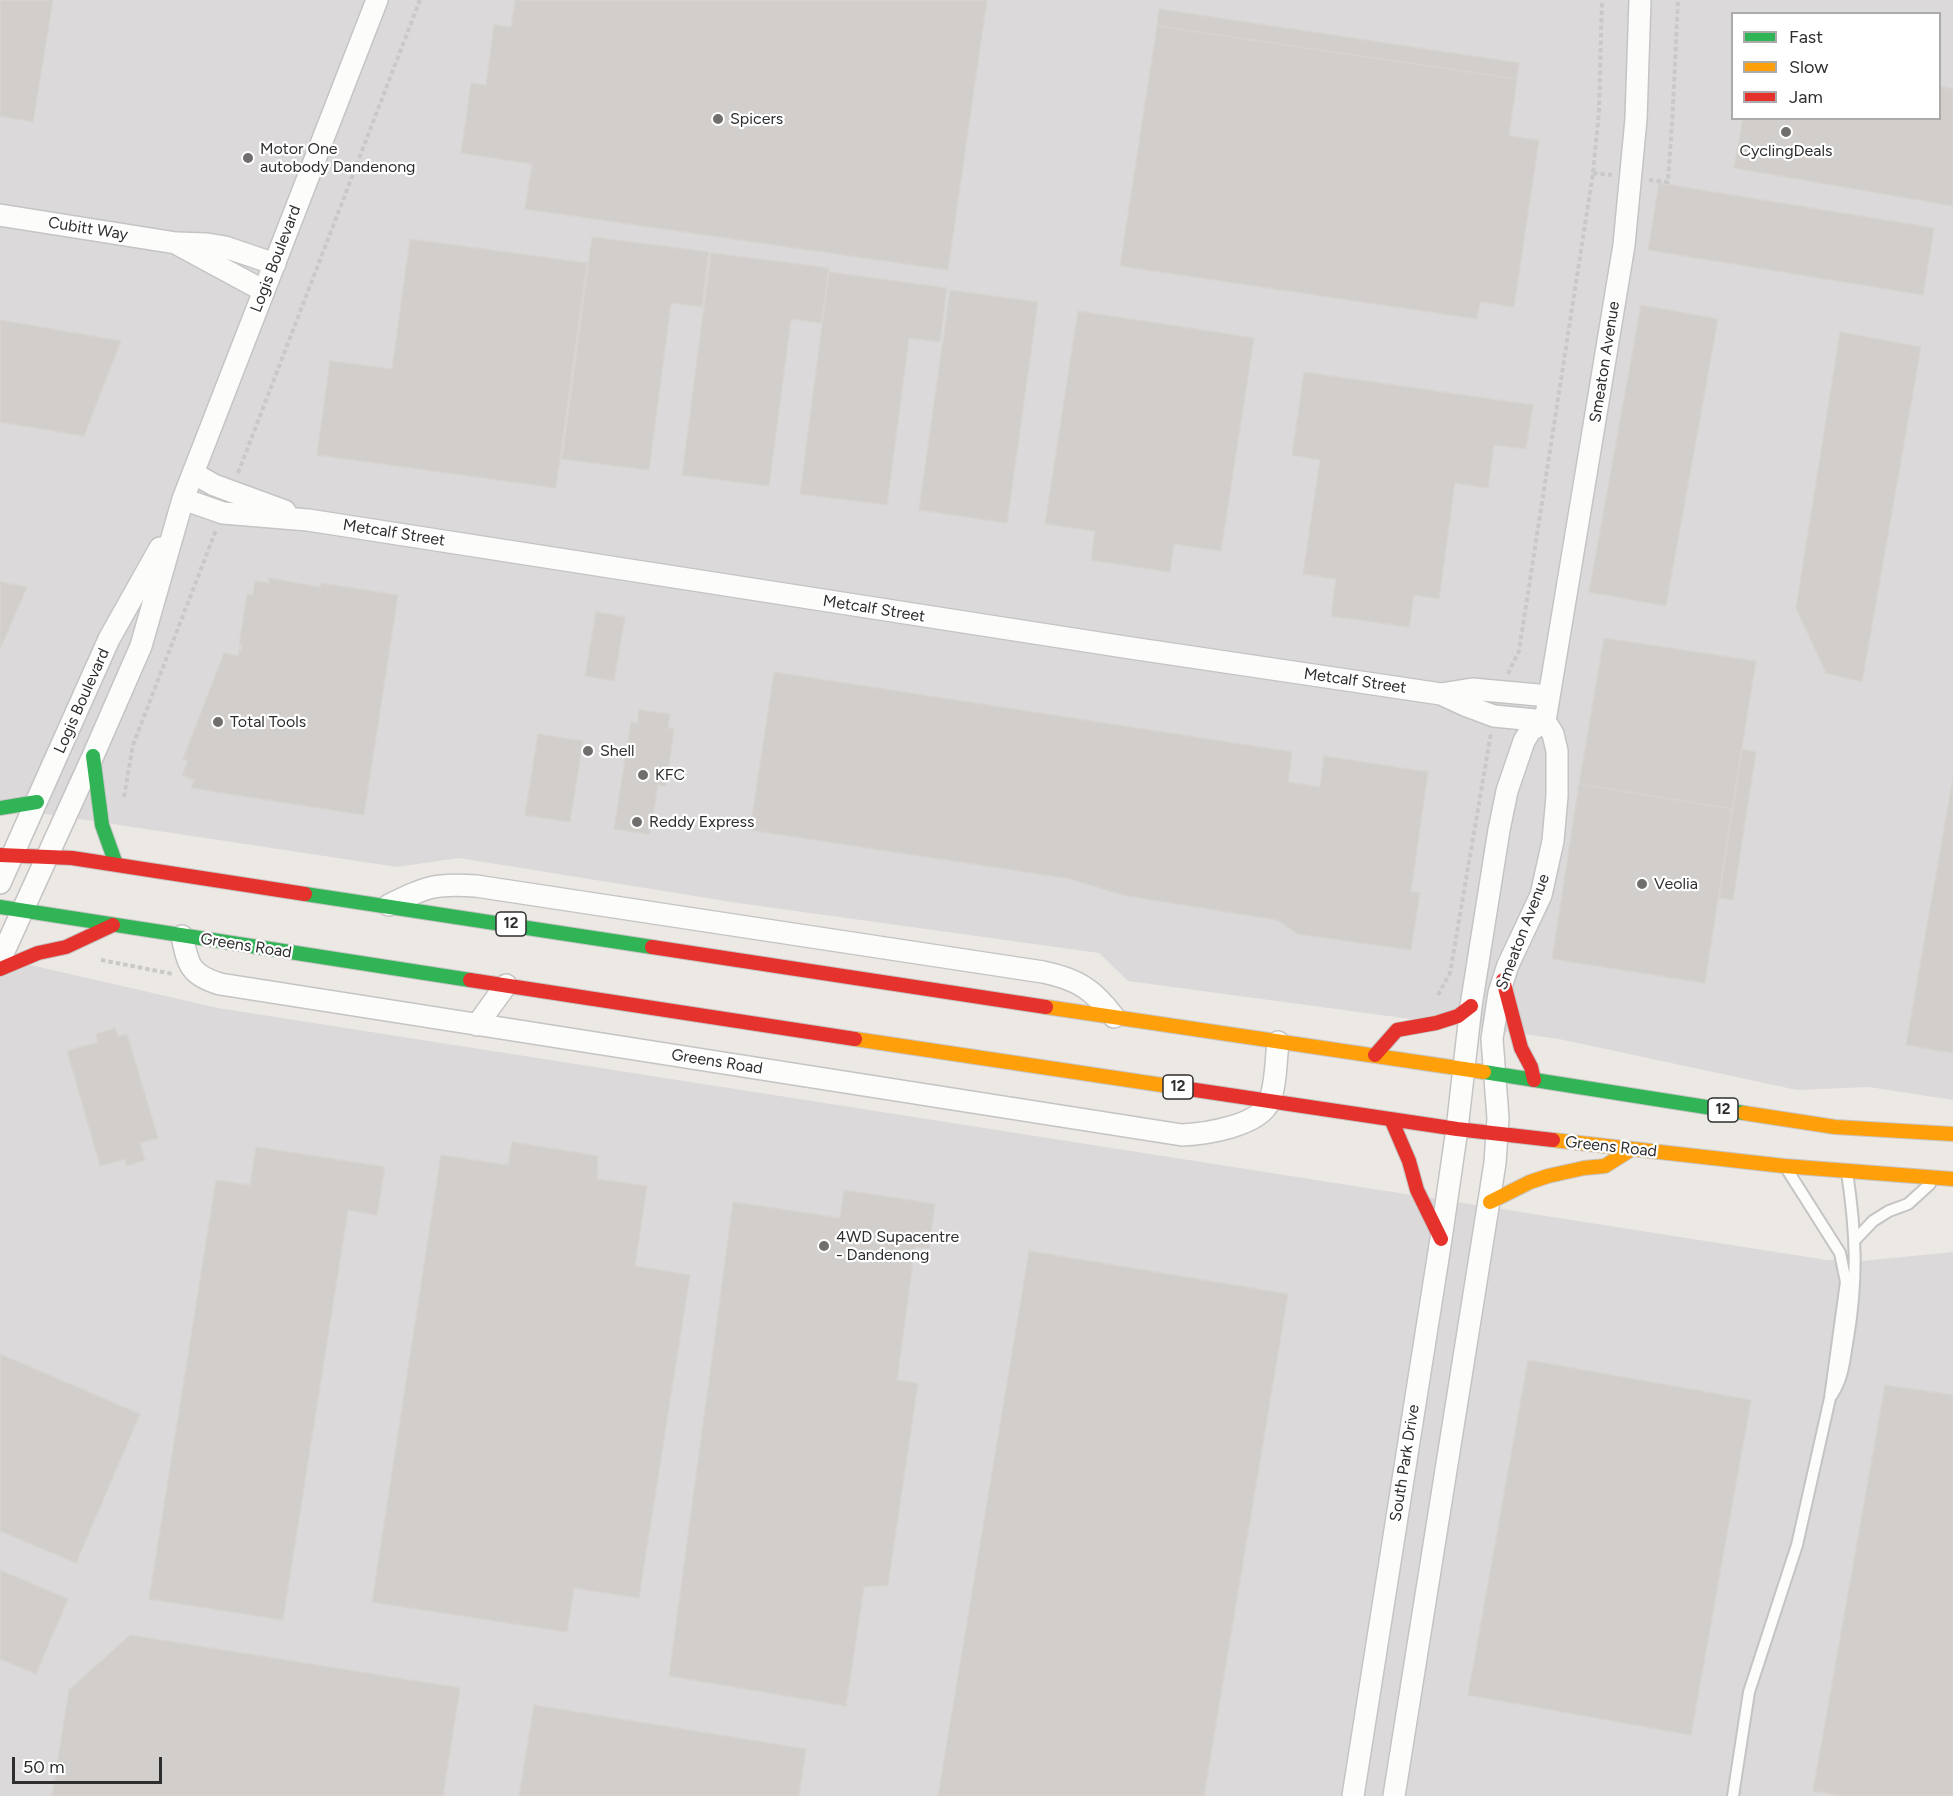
<!DOCTYPE html>
<html>
<head>
<meta charset="utf-8">
<style>
  body { margin:0 }
  #map { position:relative; width:1953px; height:1796px; overflow:hidden; background:#ece8e4; font-family:Figtree,sans-serif }
  canvas { display:block }
  .legend { position:absolute; left:1731px; top:12px; width:210px; height:108px; box-sizing:border-box; background:#fff; border:2px solid #ababab; margin:0; padding:8px 10px; list-style:none; font-size:18px; color:#2e2e2e }
  .legend li { display:flex; align-items:center; gap:12px; height:30px }
  .legend b { width:30px; border:2px solid #ababab }
  .scale { position:absolute; left:12px; top:1757px; width:150px; height:27px; box-sizing:border-box; border:3px solid #2e2e2e; border-top:0; padding-left:8px; font-size:18px; line-height:21px; white-space:nowrap; color:#2e2e2e; -webkit-text-stroke:4px #fff; paint-order:stroke }
</style>
</head>
<body>
<div id="map">
<canvas width="1953" height="1796"></canvas>
<ul class="legend">
<li><b style="height:8px;background:#30b455"></b>Fast</li>
<li><b style="height:8px;background:#ff9f0a"></b>Slow</li>
<li><b style="height:8px;background:#e5322d"></b>Jam</li>
</ul>
<div class="scale">50 m</div>
</div>
<script>
const g = document.querySelector('canvas').getContext('2d');
g.lineJoin = 'round';
function paint(path, color) { g.fillStyle = color; g.fill(path, 'evenodd'); }
function stroke(path, color, width, dash) { g.strokeStyle = color; g.lineWidth = width; g.lineCap = dash ? 'butt' : 'round'; g.setLineDash(dash || []); g.stroke(path); }
function label(font, color, halo, rows, align = 'center') {
  g.font = font + ' Figtree,sans-serif'; g.lineWidth = 4.5; g.setLineDash([]); g.textBaseline = 'middle'; g.strokeStyle = halo; g.fillStyle = color; for (const [text, x, y, turn = 0] of rows) {
    g.save(); g.translate(x, y); g.rotate((+turn || 0) * Math.PI / 180); g.textAlign = isNaN(turn) ? turn : align; if (halo) g.strokeText(text, 0, 0); g.fillText(text, 0, 0); g.restore();
  }
}
paint(new Path2D(`
  M0,0H1953V1100L1869,1087L1797,1090L1559,1039L1128,981L1099,953L738,903L459,858L397,867L0,807ZM1732,14H1940V118H1732Z
  M0,958L218,1008L1827,1260L1862,1261L1953,1252V1796H0Z`), '#dcd9db');
const building = new Path2D(`
  M0,0H53L33,122L0,116Z
  M515,0H987L948,270L525,209L532,164L461,153L471,83L486,85L494,25L511,27Z
  M1159,9L1519,63L1517,79L1157,26Z
  M1157,26L1517,79L1509,136L1539,140L1514,307L1480,302L1477,319L1120,266Z
  M1940,86L1953,89V206L1734,168L1743,118H1940Z
  M1659,183L1934,228L1923,295L1648,250Z
  M592,237L709,252L702,307L671,303L649,470L562,459Z
  M410,239L587,263L556,488L317,455L330,361L392,369Z
  M711,253L829,268L821,323L791,319L769,486L682,475Z
  M829,272L947,288L940,342L909,338L887,505L800,494Z
  M950,290L1038,302L1007,523L919,510Z
  M1641,305L1718,319L1666,606L1589,592Z
  M1078,311L1254,338L1221,551L1174,544L1170,572L1091,560L1095,531L1045,524Z
  M0,320L121,341L84,436L0,422Z
  M1840,332L1921,347L1862,682L1826,673L1796,608Z
  M1304,372L1533,405L1526,449L1494,445L1488,488L1455,483L1439,599L1414,595L1409,627L1331,616L1336,579L1303,574L1320,460L1292,455Z
  M269,578L320,587L321,583L398,595L364,815L191,788L194,780L182,775L188,761L183,759L224,653L238,656L239,649L241,650L242,645H239L247,594L253,595L255,581L269,583Z
  M0,582L27,587L0,649Z
  M596,612L625,617L614,681L585,676Z
  M1604,638L1756,661L1732,809L1579,784Z
  M774,672L1292,752L1288,782L1320,787L1324,756L1428,772L1411,892H1420L1411,950L1298,934L1277,920L1122,895L1071,879L750,830Z
  M639,710L670,714L668,728L674,729L666,786L658,785L650,834L614,829L631,722L638,723Z
  M538,734L583,741L570,822L525,815Z
  M1742,749L1756,752L1733,900L1719,898Z
  M1953,778V1053L1906,1045Z
  M1579,784L1732,809L1705,983L1552,959Z
  M115,1028L118,1036L127,1034L158,1138L140,1143L145,1160L127,1166L125,1159L100,1166L67,1051L98,1042L96,1034Z
  M512,1142L598,1156L597,1179L647,1186L635,1266L690,1275L639,1598L574,1588L567,1632L372,1602L441,1155L508,1165Z
  M256,1147L385,1167L377,1215L348,1210L283,1620L149,1599L216,1180L250,1185Z
  M844,1190L935,1204L929,1249L915,1247L897,1380L918,1383L888,1585L864,1587L846,1706L669,1676L733,1202L840,1218Z
  M1029,1251L1288,1294L1204,1796H938Z
  M0,1354L140,1414L76,1563L0,1531Z
  M1528,1360L1751,1400L1691,1735L1468,1695Z
  M1885,1385L1953,1395V1796H1843L1813,1791Z
  M0,1570L68,1599L36,1674L0,1659Z
  M130,1635L460,1688L443,1796H52L69,1690Z
  M534,1705L806,1749L799,1796H519Z`);
paint(building, '#d1cecb');
stroke(building, '#d7d4d0', 1.5);
const lane = new Path2D(`
  M1855,1240L1873,1221L1889,1211L1908,1204L1930,1184
  M1832,1395C1844,1376 1844,1360 1848,1338C1858,1278 1856,1232 1847,1172
  M1733,1796L1749,1692L1797,1545L1830,1398L1846,1282L1840,1253L1788,1171`);
const street = new Path2D(`
  M0,215L176,243L207,244L225,247L275,264
  M179,245L264,291
  M193,473L214,485L285,511
  M183,499L223,513L308,520L1131,648L1441,694L1472,689L1549,696
  M1441,694L1467,706L1494,716L1545,721
  M0,883L109,639L160,548
  M389,905C426,887 434,883 476,886L1043,972C1077,979 1093,989 1114,1017
  M182,936C188,965 190,975 220,984L1182,1135C1205,1134 1259,1126 1269,1102C1276,1087 1276,1059 1278,1042
  M0,960L93,756L141,646L183,499L377,0
  M477,1025L506,985
  M1353,1796L1441,1239L1457,1129L1471,1006L1499,830L1507,791L1524,741L1530,731L1545,721
  M1394,1796L1495,1163L1498,1118L1492,1039L1499,993L1508,965L1541,895L1553,841L1557,796V751L1553,734L1545,721L1624,245L1636,119L1640,0`);
const fast = new Path2D(`
  M93,756L102,825L116,864
  M0,808L37,802
  M305,894L652,947
  M0,907L470,980
  M1484,1072L1744,1113`);
const slow = new Path2D(`
  M1046,1007L1484,1072
  M855,1039L1182,1088
  M1744,1113L1835,1127L1953,1134
  M1553,1140L1784,1166L1953,1179
  M1490,1202L1530,1182L1548,1176L1584,1168L1605,1166L1632,1149`);
const jam = new Path2D(`
  M0,855L72,858L305,894
  M652,947L1046,1007
  M0,969L38,953L66,947L113,925
  M470,980L855,1039
  M1503,980L1521,1048L1531,1067L1534,1080
  M1375,1055L1397,1030L1436,1023L1458,1016L1471,1006
  M1182,1088L1457,1129L1553,1140
  M1391,1119L1409,1161L1417,1190L1441,1239`);
stroke(lane, '#c5c4c5', 14);
stroke(street, '#c5c4c5', 24);
stroke(fast, '#c6c5c4', 16);
stroke(slow, '#c6c5c4', 16);
stroke(jam, '#c6c5c4', 16);
stroke(new Path2D(`
  M1593,173L1612,175
  M1649,180L1668,182L1673,107L1678,0
  M238,473L420,0
  M1508,674L1519,651L1593,173L1599,111L1602,0
  M124,797L133,745L216,530
  M101,960L173,974
  M1438,995L1450,973L1491,733`), '#c9c9c8', 4, [4.5, 3]);
stroke(lane, '#fcfcfb', 10);
stroke(street, '#fcfcfb', 21);
stroke(fast, '#30b455', 14);
stroke(slow, '#ff9f0a', 14);
stroke(jam, '#e5322d', 14);
for (const [x, y, r, color] of [
  [718,119,6,"#706f6e"],
  [1786,132,6,"#706f6e"],
  [248,158,6,"#706f6e"],
  [218,722,6,"#706f6e"],
  [588,751,6,"#706f6e"],
  [643,775,6,"#706f6e"],
  [637,822,6,"#706f6e"],
  [1642,884,6,"#706f6e"],
  [824,1246,6,"#706f6e"]
]) { const dot = new Path2D(); dot.arc(x, y, r, 0, 2 * Math.PI); g.fillStyle = color; g.fill(dot); stroke(dot, '#fff', 2); }
for (const [x, y, w] of [
  [511,924,30],
  [1178,1087,30],
  [1723,1110,30]
]) { const box = new Path2D(); box.roundRect(x - w / 2, y - 12, w, 24, 4.5); g.fillStyle = '#fff'; g.fill(box); stroke(box, '#2e2e2e', 1.5); }
label('bold 15px', '#2e2e2e', null, [
  ["12",511,924],
  ["12",1178,1087],
  ["12",1723,1110]
]);
label('16px', '#2e2e2e', '#fff', [
  ["Spicers",730,119],
  ["Motor One",260,149],
  ["autobody Dandenong",260,167],
  ["CyclingDeals",1786,151,"center"],
  ["Total Tools",230,722],
  ["Shell",600,751],
  ["KFC",655,775],
  ["Reddy Express",649,822],
  ["Veolia",1654,884],
  ["4WD Supacentre",836,1237],
  ["- Dandenong",836,1255]
], 'left');
label('16px', '#2e2e2e', '#fff', [
  ["Cubitt Way",88,229,9],
  ["Logis Boulevard",276,259,-69],
  ["Smeaton Avenue",1605,362,-81],
  ["Metcalf Street",394,533,9],
  ["Metcalf Street",874,609,9],
  ["Metcalf Street",1355,681,8],
  ["Logis Boulevard",82,701,-66],
  ["Smeaton Avenue",1523,932,-69],
  ["Greens Road",246,946,9],
  ["Greens Road",717,1062,9],
  ["Greens Road",1611,1147,6],
  ["South Park Drive",1405,1463,-81]
]);
</script>
</body>
</html>
